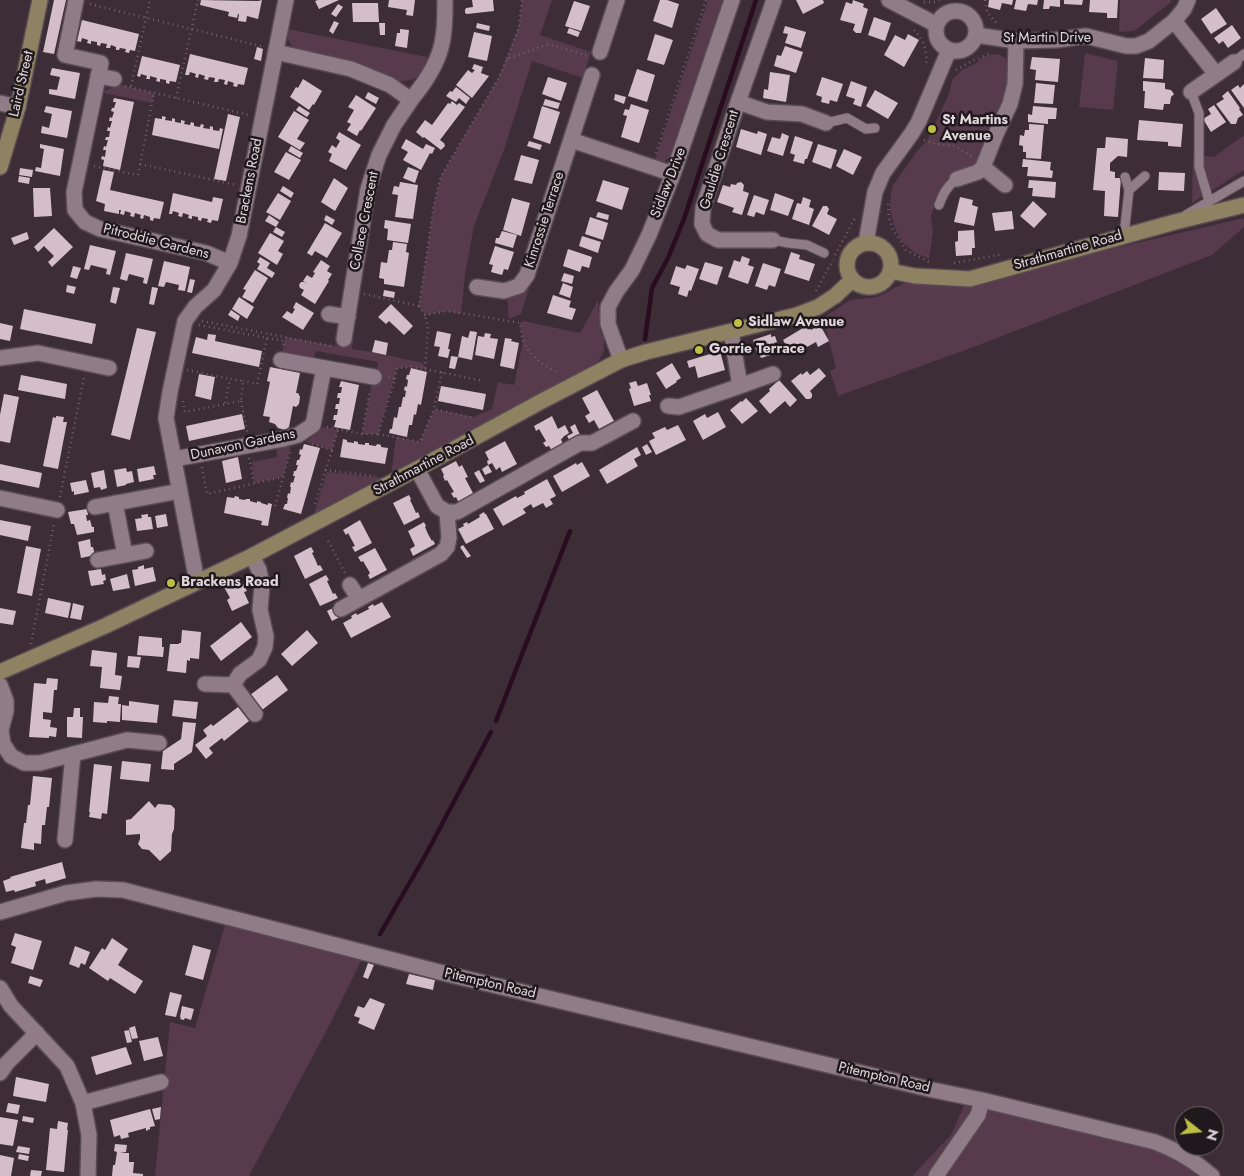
<!DOCTYPE html>
<html>
<head>
<meta charset="utf-8">
<style>
  body { margin:0 }
  #map { position:relative; width:1244px; height:1176px; overflow:hidden; background:#3d2d36; font-family:Jost,sans-serif }
  canvas { display:block }
  .north { position:absolute; left:1174px; top:1106px; width:50px; height:50px; box-sizing:border-box; background:#1f181c; border:1px solid #6d6469; border-radius:50%; rotate:106deg; font-size:14px; font-weight:700; line-height:20px; text-align:center; color:#e1d6dc }
  .north::after { content:''; display:block; margin:auto; width:18px; height:22px; background:#bebf42; clip-path:polygon(50% 0,100% 100%,50% 72%,0 100%) }
</style>
</head>
<body>
<div id="map">
<canvas width="1244" height="1176"></canvas>
<div class="north">N</div>
</div>
<script>
const g = document.querySelector('canvas').getContext('2d');
g.lineJoin = 'round';
function paint(path, color) { g.fillStyle = color; g.fill(path, 'evenodd'); }
function stroke(path, color, width, dash) { g.strokeStyle = color; g.lineWidth = width; g.lineCap = dash ? 'butt' : 'round'; g.setLineDash(dash || []); g.stroke(path); }
function label(font, color, halo, rows, align = 'center') {
  g.font = font + ' Jost,sans-serif'; g.lineWidth = 5; g.setLineDash([]); g.textBaseline = 'middle'; g.strokeStyle = halo; g.fillStyle = color; for (const [text, x, y, turn = 0] of rows) {
    g.save(); g.translate(x, y); g.rotate((+turn || 0) * Math.PI / 180); g.textAlign = isNaN(turn) ? turn : align; if (halo) g.strokeText(text, 0, 0); g.fillText(text, 0, 0); g.restore();
  }
}
paint(new Path2D(`
  M522,0H552L540,35L591,52L583,78L532,61L504,150L474,226L465,275L461,314L447,311L425,315L419,306L434,204L441,176L498,79L519,27Z
  M708,0H724L672,155L664,162L654,163Z
  M1120,0H1171L1170,3L1134,31L1119,32Z
  M288,29L432,58C424,73 417,82 398,81L353,63L299,51C289,45 287,41 288,29Z
  M1085,53L1118,61L1113,110L1079,107Z
  M993,54L1000,55L1006,59L1007,67L1010,70L1004,102L978,166L961,171L949,179L940,193L931,216L933,232L929,259L914,252L901,241L894,226L890,209L891,193L893,185L917,151L927,141L949,94L952,80L962,70L975,64L983,57Z
  M117,84L154,93L152,103L104,93C107,88 111,88 116,88Z
  M1244,135V170L1192,203L1193,155L1214,157Z
  M1244,218V227L1212,255L971,348L838,396L830,371L836,368L823,318L850,300L877,297L904,283L921,280L970,282Z
  M531,282L521,314L509,319L507,297L522,292Z
  M598,300L600,330L604,339V351L598,362L547,392L391,474L396,437L420,442L434,409L473,417L492,409L498,382L514,385L523,341L520,323L523,321L580,333Z
  M285,337L335,346L337,338L353,342L352,349L372,352L423,363L425,369L411,367L397,368L378,434H362L372,383L375,382L378,362L316,351L313,361L282,356Z
  M324,427L338,430L332,450L306,442Z
  M291,445L283,477L254,483L252,462L277,457L276,446Z
  M327,472L386,478L314,514Z
  M225,925L361,961L329,1026L249,1176H155L170,1022L195,1028Z
  M966,1101L972,1104L973,1113L932,1176H912L951,1135Z
  M998,1109L1164,1150L1205,1176H940L977,1127L988,1110Z`), '#573a4b');
stroke(new Path2D(`
  M645,339L652,288L668,258L684,219L756,0
  M496,721L570,531
  M380,934L425,856L491,732`), '#290c1f', 4.5);
paint(new Path2D(`
  M54,0H66L54,54L43,52Z
  M201,0L258,1L262,0L258,19L247,16L246,22L238,21L239,14H238L237,18L228,16L229,12L200,5Z
  M318,0H339L319,9L315,1Z
  M389,0H415L413,16L406,15L407,10L388,7Z
  M472,0H493L494,11L467,14L465,13V10L466,8L473,7Z
  M660,0H667L679,4L672,28L653,21Z
  M796,0H823L824,3L803,14Z
  M853,0L864,4L863,7L868,9L861,33H856L853,30L855,24L840,20L846,2L852,4Z
  M989,0H1013L1012,5L1002,3L1000,10L988,7Z
  M1016,0H1038L1037,5L1028,4L1026,11L1014,9Z
  M1044,0H1060V7L1050,6L1049,9H1043Z
  M1064,0H1083L1082,5L1064,4Z
  M1090,0H1118L1117,18H1107V13L1089,12Z
  M574,1L590,6L581,31L565,26Z
  M352,3H378L379,22H353Z
  M338,4L343,7L336,17L331,14Z
  M1216,8L1227,24L1211,34L1201,19Z
  M874,17L891,23L885,41L868,35Z
  M82,20L139,34L135,51L130,50L129,53L125,52L126,49L120,48L119,50H116V47L111,45L110,48H106L107,44L101,43L100,46L97,45V42L91,41V44L87,43L88,40L82,38L81,42L77,41Z
  M334,21L339,23L333,34L329,31Z
  M379,23H385V35H380Z
  M477,23L490,26L489,31L476,28Z
  M1232,25L1241,38L1228,48L1223,41L1219,44L1214,38Z
  M785,26L806,32L801,48L785,43L788,34L783,33Z
  M569,28L580,32L578,37L567,33Z
  M400,29L409,30L407,48L395,46L397,33H400Z
  M474,32L492,36L487,61L468,57Z
  M655,34L673,40L664,65L647,60Z
  M908,34L919,40L904,67L884,55L895,35L905,40Z
  M785,46L803,52L796,73L774,66L777,55L781,56Z
  M257,47L263,49L261,61L254,59Z
  M190,54L248,68L244,85L238,84L237,87L233,86L234,83L228,81L227,85L224,84L225,80L219,79L218,82H214L215,78L209,77L208,80L204,79L205,76L199,74L198,78L195,77L196,74L190,72L189,75H185Z
  M142,56L180,65L176,82L170,81L169,84L166,83V80L160,79V82L156,81L157,78L150,76V79H146L147,76L141,74L140,77L137,76Z
  M1032,57L1060,59L1058,82L1035,80L1036,70L1030,69Z
  M1145,58L1164,60L1163,79L1143,78Z
  M474,64L483,67L481,73L489,76L472,98L456,85L468,70L472,73L475,70L472,69Z
  M52,68L80,73L75,99L49,94V89L57,90L60,77L50,75Z
  M637,69L655,75L647,102L628,96Z
  M770,72L790,75L786,102L763,98L764,89L768,90Z
  M548,77L567,83L561,101L542,94Z
  M822,77L843,84L837,102L830,100L829,104L821,102L822,97L816,95Z
  M303,79L322,91L314,105L313,104L309,110L290,97L296,87L298,88Z
  M851,81L867,87L861,107L853,104L855,99L846,96Z
  M1143,81L1165,83V89L1171,90L1174,94L1171,97L1170,104H1164L1163,110L1144,108L1145,91H1143Z
  M1036,83L1055,85L1053,104L1034,103Z
  M1244,84V108L1231,90L1238,85L1240,88Z
  M456,87L470,98L466,104L459,98L456,102L446,96L450,91L452,92Z
  M875,90L898,103L888,119L866,106Z
  M1228,91L1240,108L1239,109L1243,115L1238,118L1236,124H1231L1216,104L1224,99L1222,96Z
  M368,92L379,98L376,104L365,98Z
  M615,94L626,97L624,104L614,100Z
  M356,95L376,108L361,131L360,130L357,136L347,130L351,124L347,122L354,110L348,107Z
  M114,98L134,102L120,170L103,166L104,160L101,159L102,156L105,157L106,150H103L104,146L106,147L108,140H105L106,137H109L110,131H107L108,127L110,128L112,121H109L110,117L112,118L114,112L111,111L112,108H114L116,102H113Z
  M545,99L560,103L558,109L543,105Z
  M452,101L457,105L459,103L465,107L440,140L444,143L445,146L441,150L424,137L423,138L416,132L425,120L432,125L448,103L450,104Z
  M631,104L649,110L639,143L621,137L627,116L623,115L625,109L629,110Z
  M1214,105L1226,122L1211,132L1203,119L1211,114L1208,109Z
  M46,106L72,111L67,138L41,133L42,126L49,128L52,114L44,112Z
  M299,106L310,113L307,117L296,110Z
  M542,106L560,112L550,144L533,138Z
  M1033,106L1057,108L1056,119H1048V124L1028,122V114L1032,115Z
  M294,111L309,120L297,139L305,143L300,150L278,137Z
  M228,114L240,117L226,181L214,179Z
  M162,116L166,117L165,120L172,121V118L175,119V122L181,123V120L185,121L184,124L190,125L191,122L194,123V126L200,127L201,124L204,125L203,128L210,129V126L213,127V130L219,131L220,128L223,129L219,149L152,135L155,118L162,119Z
  M1139,120L1183,124L1181,147L1168,146V142L1137,140Z
  M1029,124L1044,125L1041,159L1026,158V152H1023V146L1019,145L1020,135L1024,136L1025,130H1029Z
  M741,129L757,134L758,131L767,134L761,155L736,147Z
  M339,132L361,145L346,170L329,161L332,154L328,152L332,145L336,148L340,141L336,138Z
  M782,133L789,136L783,156L767,151L772,137L780,139Z
  M795,136L813,142L807,159H805L804,164L793,161L795,155L790,153Z
  M1106,137L1128,139L1127,157L1118,156L1110,163V171L1115,172V178H1121L1118,217L1104,216L1105,191L1093,190L1097,148H1105Z
  M406,139L423,149L426,144L435,148L432,154L430,153L421,170L403,160L408,152L401,148Z
  M529,141L542,145L540,150L527,146Z
  M40,144L64,149L60,176L35,171L36,167L41,168L44,149L40,148Z
  M818,144L837,150L831,169L812,162Z
  M291,146L303,153L300,158L288,151Z
  M844,149L862,157L853,175L836,166Z
  M286,152L301,160L289,180L274,172Z
  M521,155L539,160L532,184L514,180Z
  M1023,159L1051,162L1050,170L1053,171L1052,178L1027,176L1028,167H1022Z
  M408,167L419,171L415,183L403,178Z
  M20,168L33,170L32,177L19,175Z
  M103,170L114,172L110,190L164,202L160,219L154,218L153,221L150,220V217L144,215L143,219L140,218L141,215L135,213L134,217L130,216L131,213L125,211L124,215L120,214L121,210H119V214L104,211L105,204L96,201Z
  M1159,172L1185,173L1184,191L1158,190Z
  M19,176L30,178L29,184L18,182Z
  M334,178L348,188L335,211L321,202Z
  M603,180L629,188L622,210L596,201Z
  M1029,180L1056,182L1055,198L1032,196L1033,188H1028Z
  M400,182L418,185L413,219L395,217L398,195L392,194L394,186L399,187Z
  M741,182L744,185L743,191L749,193L742,215L732,212L734,208L717,202L723,185L730,187L731,184L736,185L737,183Z
  M283,186L294,193L291,198L280,191Z
  M33,188H50L52,216L34,217Z
  M173,193L212,202L213,197L223,199L218,221L212,220L211,223L207,222L208,219L202,218L201,221L198,220V217L192,216V219L188,218L189,215L183,213L182,217L178,216L179,213L173,211L172,214H169Z
  M278,193L291,201L280,220L266,212Z
  M775,193L794,200L788,216L770,210Z
  M754,195L769,200L764,215L756,212L754,217L747,215Z
  M803,197L811,200L809,207L814,209L809,225L792,219L797,203L801,204Z
  M960,197L973,200L972,205L978,207L974,226L954,222Z
  M512,198L530,203L521,236L503,230Z
  M1033,201L1047,214L1034,228L1020,216Z
  M823,206H827L829,209L827,214L837,219L829,235L812,226Z
  M1012,211L1014,229L995,231L992,213Z
  M598,212L609,215L608,220L596,217Z
  M269,215L279,222L276,227L265,221Z
  M326,215L335,220L332,225L324,220Z
  M590,217L608,223L603,240L585,234Z
  M385,220L411,224L408,243L387,240L388,229L384,228Z
  M325,223L342,233L327,258L315,251L312,256L307,253Z
  M276,227L285,232L282,237L273,232Z
  M54,228L73,247L52,267L48,262L54,256L44,246L38,252L34,247Z
  M974,230L975,248H972V255L956,256L955,242L958,241V231Z
  M502,231L517,235L513,248L495,243L496,238H499Z
  M27,232L29,239L14,245L11,238Z
  M270,233L284,241L278,251L283,254L277,265L258,253Z
  M582,236L601,242L598,253L579,246Z
  M393,242L407,244L406,252L409,253L404,287L384,284V279L379,278L381,262L387,263L389,250H392Z
  M90,245L116,251L110,275L106,274L107,269L91,265L89,270L84,269Z
  M495,246L514,252L508,270L504,269L502,275L491,272L493,265L489,264Z
  M568,249L592,257L589,268L582,266L580,272L563,266Z
  M791,252L800,255L799,259L815,264L809,281L784,273Z
  M126,253L153,259L147,284L143,283L144,278L129,274L127,281L120,279Z
  M742,256L750,259L748,265L754,267L748,284L728,277L734,260L740,262Z
  M260,257L270,263L267,268L275,273L272,278L257,269L260,264L257,262Z
  M321,260L330,266L327,271L332,274L328,280L329,281L315,304L301,295L304,290L300,288L299,285L301,282H304L308,284L303,281L307,275L312,278L315,273L313,272Z
  M164,261L190,267L185,291L178,290L179,285L166,282L164,287L158,286Z
  M705,262L723,267L717,285L699,279Z
  M763,263L781,269L775,287L769,285L767,290L755,286Z
  M687,265L699,269L691,291L689,290L687,297L678,294L680,287L670,284L676,266L685,269Z
  M73,266L81,268L77,279L70,277Z
  M255,270L268,278L253,303L242,297L246,290L243,289Z
  M564,273L574,276L572,284L561,281Z
  M190,279L195,280L192,293L187,292Z
  M563,283L573,287L570,298L559,294Z
  M67,285L76,287L74,294L66,292Z
  M113,287L120,288L116,304L110,302Z
  M152,287L158,288L154,305L149,304Z
  M384,290L395,292L394,298L383,296Z
  M553,295L571,301L569,307L576,309L572,320L547,313Z
  M239,297L254,307L247,319L232,309Z
  M296,302L314,313L303,330L282,317L287,311L292,314L295,309L293,308Z
  M391,304L413,326L404,335L389,321L386,324L378,317Z
  M24,309L96,324L92,344L20,329Z
  M231,310L240,316L238,321L228,315Z
  M0,323L13,326L10,341L0,339Z
  M808,325L811,330L820,325L829,341L818,347L816,342L807,347L806,345L801,348L798,344L789,350L783,340Z
  M137,328L156,332L130,440L111,435Z
  M437,331L451,334L448,349H450L448,358L438,356L440,347L434,346Z
  M470,331L477,332L472,360L458,357L462,336L468,338Z
  M485,333L491,334L490,338L498,339L494,359L475,355L478,336L484,337Z
  M208,334L216,335L215,341L262,351L259,367L192,353L196,337L207,340Z
  M771,334V337L775,336L777,342L774,343L777,353L761,358L759,353H757L753,340Z
  M505,338L512,339L511,341L519,343L514,369L500,366Z
  M375,340L388,343L386,355L372,352Z
  M720,351L725,370L698,378L695,366L689,368L687,361Z
  M451,356L458,357L455,369L449,368Z
  M672,363L681,378L676,381L677,382L666,389L656,373Z
  M270,367L300,373L296,393H298L300,397L299,404L296,407L293,406L289,427L285,430L278,428L275,424L269,422L270,417L263,416L270,382L267,381Z
  M411,368L427,372L421,405L418,404L416,415L414,414L412,425H409L407,437L389,433L390,429H392L394,417L397,418L399,407H401L403,397H405L406,391L404,390L405,386L407,387L408,380L406,379L407,375H409Z
  M819,368L826,376L810,391L812,394V397L810,399H806L791,381L801,373L802,375L807,371L810,375Z
  M199,374L215,377L211,400L195,396Z
  M21,375L67,384L65,399L18,390Z
  M779,380L797,400L790,407L785,401L770,414L759,401L770,391L769,389Z
  M341,381L359,385L350,430L334,427L336,420H333L334,415H337L338,409H335L336,404H339L340,398H337L338,393H341L342,387H339Z
  M636,381L638,386L647,383L651,395H649L651,401L634,406L629,389L631,388L629,383Z
  M441,386L486,394L483,410L438,401Z
  M597,390L614,421L599,429L594,420L589,423L585,416L590,413L582,398Z
  M4,394L19,397L10,443L0,441V415Z
  M746,398L758,411L742,424L730,410L741,401L742,402Z
  M718,412L726,427L703,440L693,421L705,414L707,418Z
  M242,414L245,429L189,441L186,426Z
  M56,416L64,417L63,422H67L58,469L43,466L53,417L56,418Z
  M552,416L558,429L565,425L569,433L563,437V438L561,439L563,445L552,451L549,446L546,447L543,443L546,441L539,429L536,431L534,426Z
  M575,424L580,435L570,441L567,436L573,433L570,427Z
  M678,425L686,440L656,455L649,441L655,438L652,433L665,427L667,430Z
  M343,439L347,440V442L354,443V441L358,442V444L365,445V443H369V445L376,446L377,444L381,445V447L388,448L385,464L340,457Z
  M505,441L517,464L502,472L500,467L496,470L492,463L488,465L487,461L489,460L485,452Z
  M304,444L320,448L301,514L283,509L285,504H287L288,498H287L288,493L290,494L291,487H290L291,482L293,483L295,476H293L294,471H296L298,465H296L297,460H299L301,455L299,454L300,449L302,450Z
  M647,444L652,452L646,455L642,447Z
  M637,447L641,455L634,459L638,466L607,484L599,470Z
  M238,457L242,479L226,483L222,461Z
  M456,461L459,467L462,465L468,477L465,478L474,495L459,503L456,497L454,498L451,493L454,492L447,480L445,481L443,476L444,475L441,469Z
  M582,462L590,476L562,492L553,476L576,463L577,465Z
  M0,464L42,473L39,488L0,480Z
  M488,465L492,472L485,475L482,469Z
  M154,466L156,475H153L154,479L139,482L137,469Z
  M126,468L127,472L132,471L134,482L126,484V485L117,487L114,470Z
  M104,470L107,488L101,490L100,487L94,488L91,473Z
  M479,470L485,481L480,483L474,473Z
  M547,479L556,496L550,499L553,504L546,508L543,503L533,508L531,504L523,509L526,513L503,526L493,509L516,496L517,498L525,494L524,492Z
  M86,480L89,492L74,495V491L72,492L70,483Z
  M409,495L411,499L410,500L413,506L416,513L418,512L420,517L404,525L393,503Z
  M235,496L239,497V499L245,500L246,499H250V501L257,503V501L261,502V503L268,505V503L272,504L268,526L261,525L262,521L224,513L227,497L234,498Z
  M87,509L88,515H86L87,521L90,520L92,527H94V532L77,535L74,524H71L68,512Z
  M484,512L485,514H486L494,529L466,544L458,529L464,526L463,524L467,522L468,524L480,517L479,515Z
  M148,514V517H151L153,529L137,531L135,519L142,518L141,515Z
  M166,514L168,526L157,528L155,516Z
  M0,520L31,526L28,541L0,535Z
  M360,520L372,543L355,552L352,547L355,546L348,533L346,535L343,530Z
  M424,522L426,526L425,527L428,534L432,541L433,540L435,544L413,556L410,549L415,546L408,531Z
  M90,539L91,547H93L95,555L81,558L78,542Z
  M463,545L471,556L467,558L460,547Z
  M26,546L41,549L32,596L17,593Z
  M311,547L314,552L312,553L315,559L318,566L320,565L323,570L305,579L294,556Z
  M375,548L387,570L370,579L368,575L370,573L363,561L361,562L358,557Z
  M144,565V569L153,567L156,581L135,586L132,570L138,569V567Z
  M101,569L102,575L105,574L106,580L103,581L104,584L91,586L88,571Z
  M127,574L130,588L113,591L110,579Z
  M326,575L329,580L327,581L333,594L335,593L338,598L320,606L309,584Z
  M241,579L247,591L244,592L249,603L232,611L227,600L230,598L224,587Z
  M48,598L71,603L68,618L45,613Z
  M382,602L391,617L351,638L343,623L352,618L351,616L356,613L357,615L369,609L368,607L373,604L374,606Z
  M73,603L84,606L81,620L70,618Z
  M337,606L342,616L332,621L327,611Z
  M0,608L16,611L13,625L0,623Z
  M241,622L252,637L221,661L210,646Z
  M182,630L201,632L199,659L190,658V661L187,660L186,673L167,671L170,644H179V643H181Z
  M307,630L318,643L292,666L281,654Z
  M139,636L162,638V647H164L163,657L137,655Z
  M92,650L117,653L115,675L122,676L120,690L100,688L102,667L90,666Z
  M128,656L141,657L139,668L127,667Z
  M277,675L288,690L262,710L250,695Z
  M47,678L58,679L57,690H54L52,713L43,712V719L51,720L50,727L57,728L56,737L49,736V738L29,737L34,683L46,684Z
  M109,696L119,697L118,704H121L120,722L107,721V723L93,722L94,702L108,703Z
  M174,700L198,702L196,719L172,716Z
  M129,701L159,705L157,723L122,720V705L129,706Z
  M238,707L249,721L224,741L222,738L209,748L213,753L206,759L195,745L207,736L203,730L211,724L213,726Z
  M74,708H80V717H83L82,738L67,737V717H73Z
  M183,722L196,723L192,752L174,764V770L161,769L163,751L181,739Z
  M122,761L151,764L149,782L120,779Z
  M94,764L112,766L107,814L102,813L101,819L89,817L90,812H89Z
  M33,776L52,778L49,807H47L45,825H42L41,844L34,843V850L21,848L24,823H26L28,805H30Z
  M149,801L155,808L158,804L171,805L175,809L174,829L172,834L171,851L160,861L149,850L142,849L138,844L140,839V834L126,835V820L131,819Z
  M62,862L66,878L46,884L45,879L35,882L36,886L15,892L14,890L6,892L3,881L11,878L10,877Z
  M15,933L42,941L33,970L11,963L16,947L11,945Z
  M112,938L128,949L118,965L143,981L135,994L110,978L108,981L89,968L102,948L105,950Z
  M193,945L211,950L203,980L185,975Z
  M75,946L90,952L85,965L81,963L79,968L69,964Z
  M368,963L374,965L368,979L363,977Z
  M409,974L435,980L433,990L406,984Z
  M30,976L43,980L40,987L28,983Z
  M170,992L182,995L176,1017L165,1015Z
  M370,998L385,1004L374,1030L358,1023L360,1018L354,1016L358,1006L364,1008Z
  M182,1006L194,1009L191,1020L185,1018L184,1020L180,1019L181,1017H180Z
  M135,1026L138,1038L132,1039L129,1028Z
  M129,1030L132,1042L127,1043L124,1031Z
  M158,1037L163,1056L144,1061L139,1041Z
  M126,1047L132,1064L96,1075L91,1057Z
  M16,1077L49,1084L46,1102L13,1096Z
  M8,1103L20,1105L18,1114L6,1112Z
  M161,1107L160,1119L155,1120L152,1109Z
  M150,1109L155,1126L150,1127V1129L146,1131V1128L128,1133L129,1137L121,1139L120,1135L114,1137L110,1120Z
  M23,1116L34,1118L33,1123L22,1121Z
  M0,1117L18,1120L13,1146L0,1144Z
  M58,1121L68,1123L67,1130H68L64,1172L46,1170L50,1128L57,1129Z
  M115,1144L127,1145L126,1152L120,1153H129V1162H134L133,1173L143,1174V1176H112L113,1165H115L117,1152L114,1151Z
  M18,1146L30,1148L29,1154L16,1152Z
  M19,1154L29,1156L28,1161L18,1159Z
  M0,1155L14,1158L11,1176H0Z
  M31,1170L42,1171L41,1176H30Z`), '#d3bec9');
const lane = new Path2D(`
  M1234,62L1244,54
  M1191,92L1199,113V167L1209,201
  M826,123L847,118L866,129L875,128
  M1125,177L1129,190
  M939,205C943,194 947,186 957,179
  M1186,215L1244,181
  M1124,235L1129,190L1145,176
  M773,240L788,243L807,245L824,253`);
const street = new Path2D(`
  M76,0L65,55L101,63L74,192L75,210L85,222L100,229L206,253L230,263
  M889,0L937,25
  M936 31a20 20 0 1 1 40 0a20 20 0 1 1-40 0Z
  M1174,21L1216,74
  M976,35L1016,41L1056,40L1086,36L1126,46H1136L1149,41L1174,21L1184,9L1188,0
  M276,52L351,69L390,85L411,100L394,125L379,155L368,189L344,339
  M600,52L617,0
  M98,76L114,79
  M1191,92L1234,62
  M411,100C421,87 431,74 437,59C445,41 445,20 445,0
  M738,102L767,112L802,114L826,123
  M0,103L18,107
  M571,140L673,174
  M957,179L978,172L983,167
  M1005,185L983,167L996,134L1010,104L1015,84L1016,41
  M773,240H718L707,234L702,224L703,208L738,102L774,0
  M866,242L875,192L883,173L912,133L919,121L949,50
  M477,287L504,291L519,286L527,275L592,75
  M329,314L348,317
  M0,358L38,353L109,368
  M281,360L374,377
  M621,360L608,324V307L616,292L632,270L649,235L673,174L732,0
  M740,386L773,374
  M668,406L679,407L740,386L731,332
  M174,459L283,439L298,435L313,425L324,368
  M417,469L437,506L447,512H457L580,443H592L633,421
  M0,498L57,510
  M115,503L125,555
  M95,507L180,491
  M98,560L146,551
  M197,582L166,418L170,392L185,321L195,307L214,290L230,263L239,236L286,0
  M350,585L359,599
  M341,609L441,554L447,547L449,538L447,512
  M205,684L233,685L240,674L259,660L265,647L266,636L260,610L262,585L259,570L252,556
  M0,685L6,701V711L1,730L3,744L11,756L24,763H40L127,740L159,743
  M233,685L255,714
  M65,840L73,754
  M0,912L66,893L96,889L123,890L447,974L933,1090L982,1100L1155,1142C1176,1150 1195,1161 1212,1176
  M0,988L11,1006L67,1066L83,1103L89,1135L88,1176
  M0,1073L7,1063L37,1033
  M83,1103L161,1082
  M936,1176L978,1115L982,1100`);
const secondary = new Path2D(`
  M0,167L18,107L40,0
  M847 265a22 22 0 1 1 44 0a22 22 0 1 1-44 0Z
  M890,271L915,276L970,279L1175,222L1244,205
  M0,672L105,626L252,556L417,469L542,401L621,360L646,352L797,315L818,307L835,296L852,280`);
stroke(lane, '#594b53', 11);
stroke(street, '#594b53', 18);
stroke(secondary, '#594b53', 18);
stroke(new Path2D(`
  M985,0C986,11 989,17 998,24
  M924,2H936L940,0
  M90,4L264,47
  M914,30C923,39 928,52 926,65
  M507,59L519,27L522,0
  M956,70L972,61L991,53
  M125,86L249,115
  M131,86L150,0
  M176,98L198,0
  M924,140L931,143L955,146L972,157
  M656,153L706,0
  M140,164L236,185
  M94,166L138,175L154,93
  M888,204L889,218L892,228L906,250L929,262
  M835,255L855,218
  M954,263L1003,254
  M816,291L833,260
  M364,294L419,306L434,204L441,176L498,79L507,59L546,45H553L587,56
  M419,306L425,315L447,311L474,315L520,323C521,329 521,335 523,340C529,356 544,366 559,373
  M202,321L331,346
  M199,325L267,338L257,384L243,381
  M267,338L284,341L283,347
  M425,369L483,381
  M187,370L230,379
  M442,372L434,409L474,418
  M395,379L397,368L411,367L425,369L428,327L425,315
  M183,401L185,412L241,401L243,381L230,379L225,403
  M241,401L247,432
  M327,427L362,434H378L395,379L387,376
  M362,434L370,390
  M378,434L420,442L434,409
  M312,444L332,450L338,430
  M249,458L254,483
  M202,467L207,494L283,477L290,452
  M325,470L375,476
  M60,497L84,377
  M315,504L332,450
  M275,506L283,477
  M328,541L345,573
  M31,644L54,524`), '#71636b', 2.5, [1, 4]);
stroke(lane, '#8f7c87', 9);
stroke(street, '#8f7c87', 15);
stroke(secondary, '#8f8263', 15);
for (const [x, y, r, color] of [
  [932,129,5,"#bebf42"],
  [738,323,5,"#bebf42"],
  [699,350,5,"#bebf42"],
  [171,583,5,"#bebf42"]
]) { const dot = new Path2D(); dot.arc(x, y, r, 0, 2 * Math.PI); g.fillStyle = color; g.fill(dot); stroke(dot, '#1f181c', 2); }
label('14px', '#e1d6dc', '#1f181c', [
  ["St Martin Drive",1047,39],
  ["Laird Street",22,84,-77],
  ["Gauldie Crescent",720,160,-73],
  ["Brackens Road",250,181,-79],
  ["Sidlaw Drive",669,183,-69],
  ["Kinrossie Terrace",545,220,-72],
  ["Collace Crescent",365,221,-79],
  ["Pitroddie Gardens",156,242,14],
  ["Strathmartine Road",1068,251,-16],
  ["Dunavon Gardens",243,445,-12],
  ["Strathmartine Road",424,466,-28],
  ["Pitempton Road",490,984,13],
  ["Pitempton Road",884,1078,13]
]);
label('bold 14px', '#e1d6dc', '#1f181c', [
  ["St Martins",942,121],
  ["Avenue",942,137],
  ["Sidlaw Avenue",748,323],
  ["Gorrie Terrace",709,350],
  ["Brackens Road",181,583]
], 'left');
</script>
</body>
</html>
